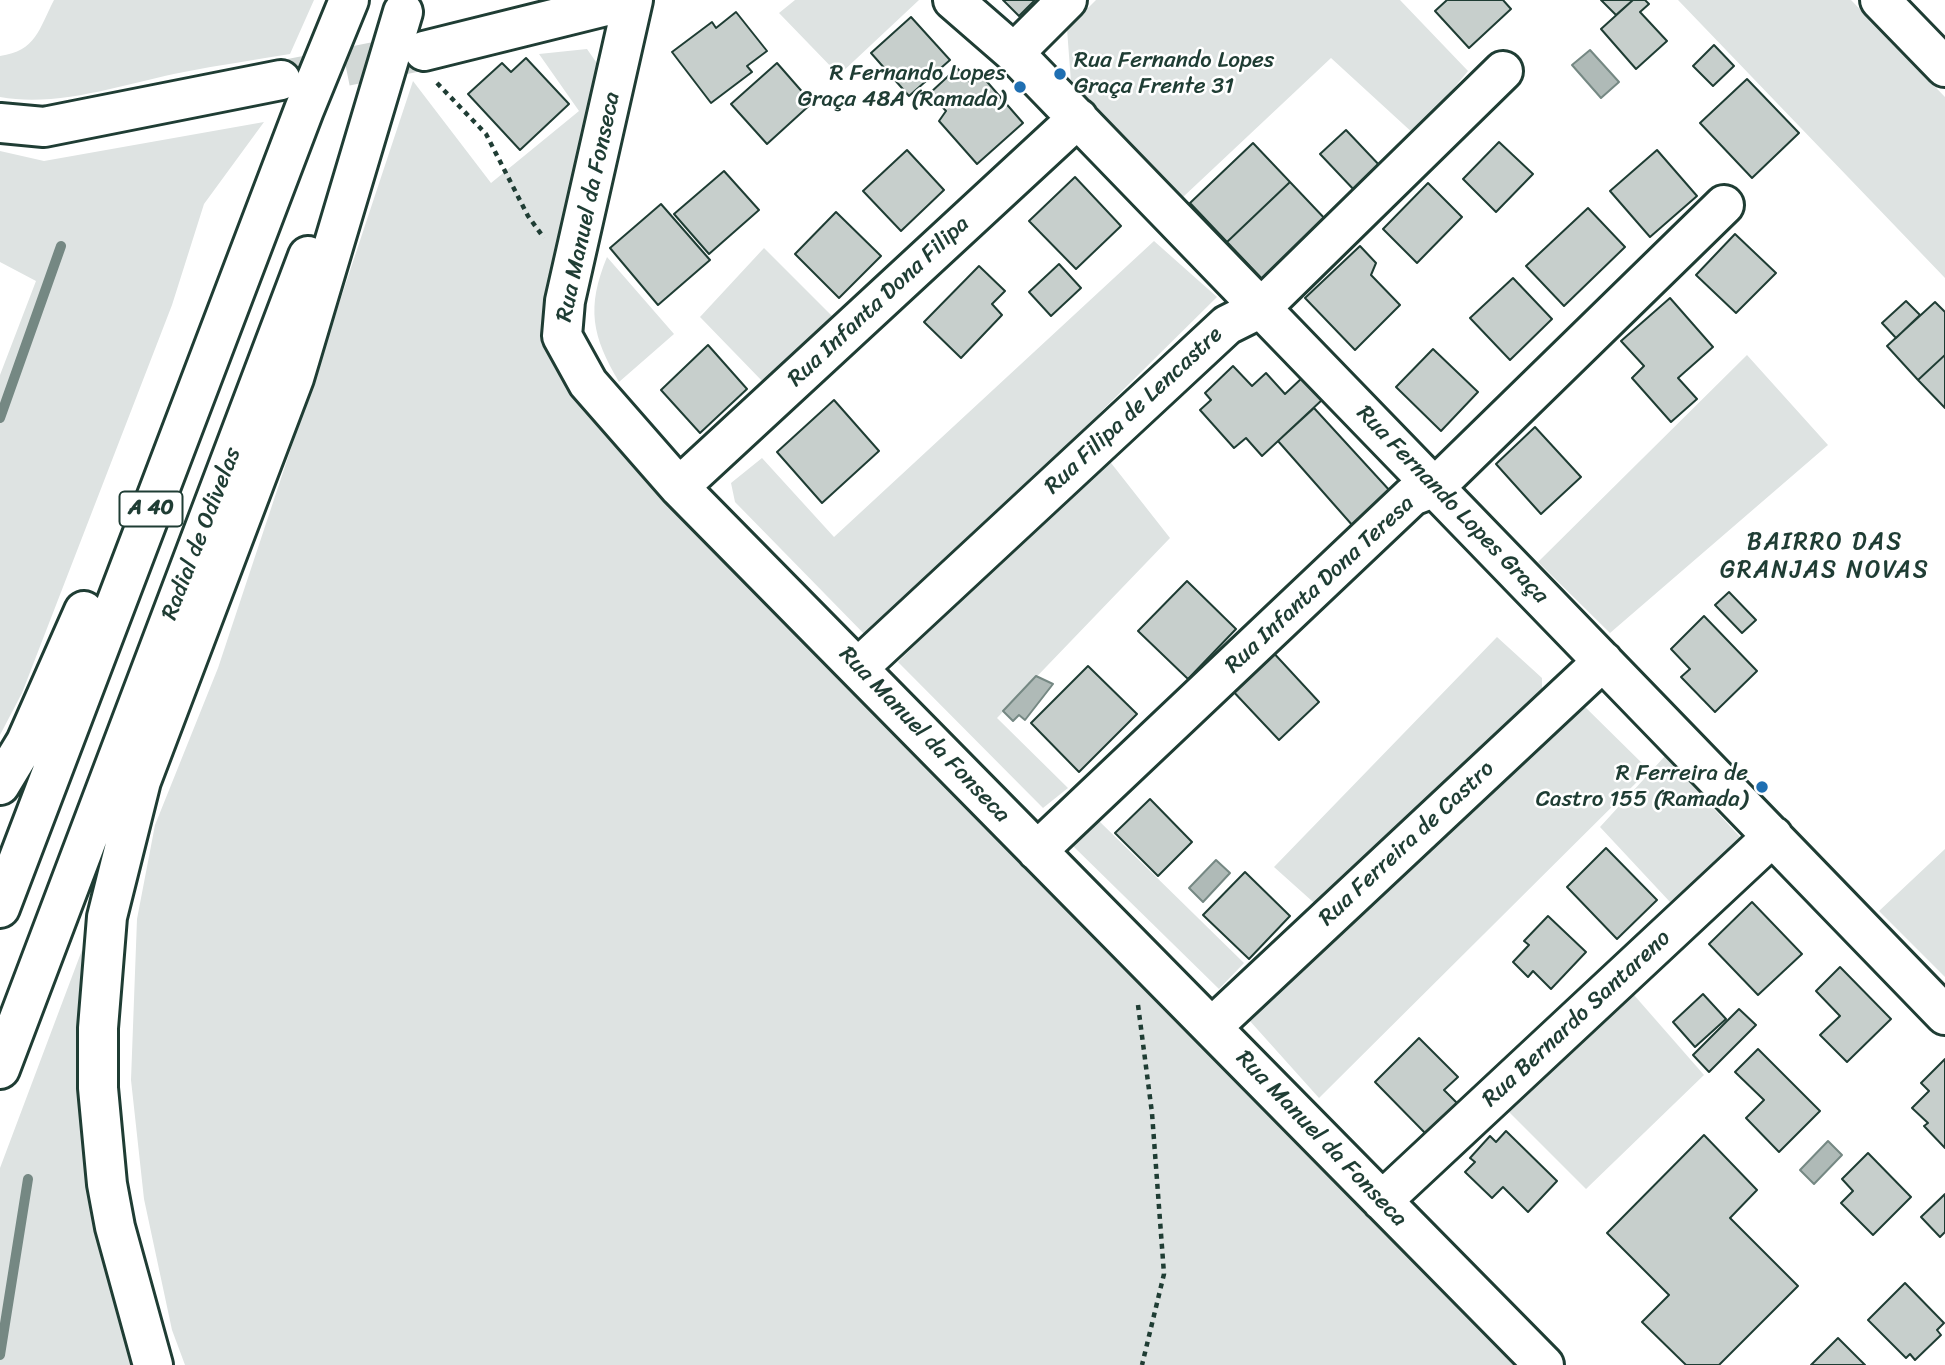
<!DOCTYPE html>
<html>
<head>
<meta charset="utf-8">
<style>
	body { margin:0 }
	canvas { display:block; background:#fff }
</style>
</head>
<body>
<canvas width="1945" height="1365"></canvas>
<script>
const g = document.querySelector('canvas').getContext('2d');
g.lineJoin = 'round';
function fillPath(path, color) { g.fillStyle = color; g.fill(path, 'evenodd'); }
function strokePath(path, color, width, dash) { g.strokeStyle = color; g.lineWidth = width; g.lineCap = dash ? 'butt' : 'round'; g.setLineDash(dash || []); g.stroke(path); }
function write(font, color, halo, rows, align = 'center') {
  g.font = font + ' Sriracha,sans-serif'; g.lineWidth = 5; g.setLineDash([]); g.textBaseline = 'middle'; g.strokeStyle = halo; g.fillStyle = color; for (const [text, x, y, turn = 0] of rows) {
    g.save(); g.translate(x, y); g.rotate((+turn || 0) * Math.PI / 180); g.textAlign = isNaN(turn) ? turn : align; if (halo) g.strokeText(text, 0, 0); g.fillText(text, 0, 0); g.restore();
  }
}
const green = new Path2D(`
	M54 0H314L290 54C255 60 219 65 184 72 126 83 60 108 0 97V56C36 51 39 29 54 0Z
	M795 0H919L839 75 779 13Z
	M1096 0H1400L1468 71 1415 135 1331 58 1182 198 1071 82 1067 29Z
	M1678 0H1851L1945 97V278Z
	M587 49 603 72 557 356 567 386 584 407 1517 1365H185L172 1330 144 1199 131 1080 137 919 155 825 218 668 413 81 491 183 579 111 539 54Z
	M264 122 204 204 172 305 22 693 0 735V375L36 281 0 262V151L44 161Z
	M1154 241 1217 297 870 640 735 502 731 483 762 458 834 537Z
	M764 248 832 316 764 383 700 317Z
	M607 257 674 334 619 382C592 336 586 308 607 257Z
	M1747 355 1828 445 1610 633 1538 562Z
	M1104 454 1170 538 997 718 1068 788 1043 808 898 662Z
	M1497 637 1542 678V693L1322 910 1274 867Z
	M1578 700 1649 770 1319 1098 1249 1020Z
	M1665 756 1741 838 1670 902 1600 827Z
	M1098 820 1244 963 1219 989 1073 846Z
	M1945 849V977L1879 911Z
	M82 950 90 956 139 1365H0V1168Z
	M1634 995 1704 1075 1586 1189 1507 1110Z`);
const water = new Path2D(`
	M1590 50 1619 82 1601 98 1572 65Z
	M1036 676 1053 684 1025 720 1019 715 1013 721 1003 711Z
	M1216 860 1230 873 1203 902 1189 888Z
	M1828 1141 1842 1155 1814 1184 1800 1170Z`);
const stream = new Path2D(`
	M0 418 61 246
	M0 1355 28 1179`);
const building = new Path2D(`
	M1003 0H1035L1019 16Z
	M1447 0H1503L1511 9 1469 48 1435 11Z
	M1601 0H1633L1616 15Z
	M1633 0H1645L1649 4 1640 12 1667 41 1636 69 1601 29Z
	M736 12 767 51 747 66 752 72 711 103 672 52 712 22 716 28Z
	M911 17 950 60 909 96 871 53Z
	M1714 45 1734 66 1713 86 1693 66Z
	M526 58 569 104 520 150 468 94 502 63 511 72Z
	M777 63 812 103 767 144 731 104Z
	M957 68 972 85 982 76 1023 123 977 164 939 121 946 111 930 93Z
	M1747 79 1799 133 1752 178 1700 123Z
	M1346 130 1382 168 1356 192 1320 154Z
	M1499 142 1533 174 1496 212 1463 179Z
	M1253 143 1290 182 1227 242 1190 203Z
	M907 150 944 190 901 231 863 191Z
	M1657 150 1697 196 1650 237 1610 191Z
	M724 171 759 210 709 254 674 214Z
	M1075 177 1121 226 1076 269 1029 221Z
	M1290 182 1328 222 1265 282 1227 242Z
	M1428 183 1462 217 1417 263 1383 229Z
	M661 204 710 260 658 305 610 248Z
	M1588 208 1625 247 1564 306 1526 266Z
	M836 212 881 256 839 298 795 254Z
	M1735 234 1776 273 1736 313 1696 275Z
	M1360 246 1376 263 1371 275 1400 305 1355 350 1305 298Z
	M1059 264 1081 288 1051 316 1029 292Z
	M979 266 1005 291 992 304 1002 315 961 358 924 322Z
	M1513 278 1552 319 1510 360 1470 318Z
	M1670 298 1713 347 1678 378 1697 399 1671 422 1632 378 1644 366 1621 341Z
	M1906 301 1920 315 1896 338 1882 323Z
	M1935 302 1945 312V355L1918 380 1887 346Z
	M708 345 747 389 700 433 661 390Z
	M1433 349 1478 392 1441 431 1396 387Z
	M1945 355V408L1918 380Z
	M1233 366 1252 386 1266 373 1285 394 1303 377 1323 399 1262 456 1246 438 1234 448 1200 410 1211 400 1205 393Z
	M834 400 879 451 822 503 777 452Z
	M1314 408 1391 492 1353 526 1278 441Z
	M1535 427 1581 477 1541 514 1496 464Z
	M1187 581 1236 629 1188 679 1138 631Z
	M1729 592 1756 620 1742 633 1715 605Z
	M1704 616 1757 671 1715 712 1681 677 1690 669 1671 649Z
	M1270 649 1319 702 1279 740 1230 688Z
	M1088 666 1137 714 1079 772 1031 723Z
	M1150 799 1192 842 1158 876 1115 833Z
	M1606 848 1657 900 1617 939 1567 887Z
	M1245 872 1290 916 1249 959 1203 915Z
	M1752 902 1802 954 1758 995 1709 944Z
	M1548 916 1586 952 1551 989 1533 971 1528 977 1513 962 1529 945 1524 941Z
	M1840 967 1891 1019 1847 1062 1820 1035 1840 1016 1816 991Z
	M1703 994 1726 1019 1695 1047 1673 1022Z
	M1739 1009 1756 1025 1709 1072 1693 1055Z
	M1419 1038 1458 1077 1444 1090 1458 1104 1427 1135 1375 1082Z
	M1758 1049 1820 1111 1779 1152 1746 1118 1764 1100 1735 1072Z
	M1945 1059V1148L1924 1126 1928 1123 1912 1108 1929 1091 1921 1083Z
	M1506 1131 1557 1181 1528 1212 1503 1187 1492 1198 1465 1172 1475 1162 1470 1158 1490 1136 1496 1142Z
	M1704 1135 1757 1190 1730 1218 1798 1286 1719 1365H1686L1642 1322 1669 1295 1607 1233Z
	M1868 1153 1911 1197 1873 1235 1841 1203 1853 1191 1842 1179Z
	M1945 1194V1232L1940 1237 1921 1217Z
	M1905 1283 1944 1323 1937 1330 1941 1335 1915 1360 1910 1354 1906 1358 1868 1320Z
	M1838 1338 1865 1365H1811Z`);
const streetTunnel = new Path2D(`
	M290 78 420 52`);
const path = new Path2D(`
	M437 83 486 134 528 216 544 238
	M1138 1005 1152 1113 1164 1274 1142 1365`);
const street = new Path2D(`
	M633 0 565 301 562 336 588 383 679 487 1544 1365
	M953 0 1014 53 1945 1015
	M1880 0 1945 67
	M424 51 630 0
	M1014 53 1067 0
	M0 123 44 127 281 80
	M679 487 1078 118
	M858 668 1227 325 1261 308 1503 71
	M1037 851 1412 496 1435 487 1724 205
	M1212 1027 1603 661
	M1382 1201 1773 836`);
const highway = new Path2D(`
	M0 785 26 742 84 611
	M0 908 304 110 349 0
	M0 1069 308 256
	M153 1365 115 1227 107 1184 98 1088V1028L107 917 141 781 294 378 403 12`);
const markers = [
	[1060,74,7,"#1f6fb2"],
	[1020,87,7,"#1f6fb2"],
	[1762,787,7,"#1f6fb2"]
];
const shields = [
	[151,509,63]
];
const shieldNames = [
	["A 40",151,509]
];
const poiNames = [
	["Rua Fernando Lopes",1074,61,"left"],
	["Graça Frente 31",1074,87,"left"],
	["R Fernando Lopes",1006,74],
	["Graça 48A (Ramada)",1006,100],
	["R Ferreira de",1748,774],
	["Castro 155 (Ramada)",1748,800]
];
const streetNames = [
	["Rua Manuel da Fonseca",589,207,-78],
	["Rua Infanta Dona Filipa",879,302,-43],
	["Rua Filipa de Lencastre",1134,411,-43],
	["Rua Fernando Lopes Graça",1452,505,46],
	["Radial de Odivelas",202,534,-69],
	["Rua Infanta Dona Teresa",1320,585,-43],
	["Rua Manuel da Fonseca",924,735,46],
	["Rua Ferreira de Castro",1407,844,-43],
	["Rua Bernardo Santareno",1577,1019,-43],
	["Rua Manuel da Fonseca",1321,1139,46]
];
const neighbourhoodNames = [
	["BAIRRO DAS",1825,543],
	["GRANJAS NOVAS",1825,571]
];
fillPath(green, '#dee3e2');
fillPath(water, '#afbab7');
strokePath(water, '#758883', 2);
strokePath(stream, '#758883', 10);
fillPath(building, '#c7cfcc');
strokePath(building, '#1f3d34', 2);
strokePath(streetTunnel, '#d2d8d6', 38, [38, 19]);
strokePath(street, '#1f3d34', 44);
strokePath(highway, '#1f3d34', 44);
strokePath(path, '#1f3d34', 4.5, [5, 5]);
strokePath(street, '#fff', 38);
strokePath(highway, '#fff', 38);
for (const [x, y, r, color] of markers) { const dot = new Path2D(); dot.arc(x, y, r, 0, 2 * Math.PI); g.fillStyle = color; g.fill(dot); strokePath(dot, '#fff', 2.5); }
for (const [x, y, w] of shields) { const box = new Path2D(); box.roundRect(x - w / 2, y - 17.5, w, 35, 5); g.fillStyle = '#fff'; g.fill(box); strokePath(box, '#1f3d34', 2); }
write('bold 21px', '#1f3d34', null, shieldNames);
write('23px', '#1f3d34', '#fff', poiNames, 'right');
write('23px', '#1f3d34', '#fff', streetNames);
g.letterSpacing = '2px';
write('24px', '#1f3d34', '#fff', neighbourhoodNames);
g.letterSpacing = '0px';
</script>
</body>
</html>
